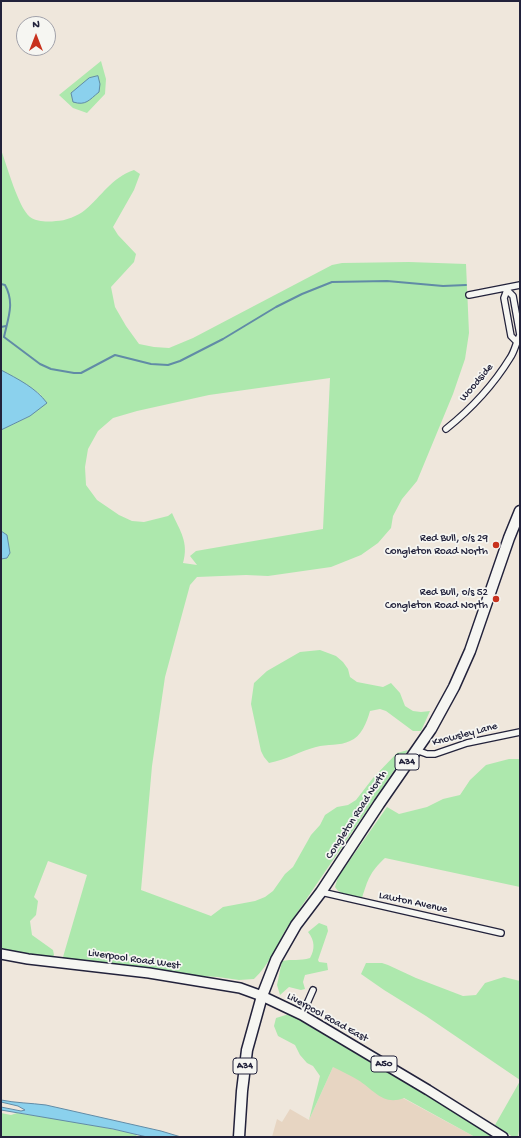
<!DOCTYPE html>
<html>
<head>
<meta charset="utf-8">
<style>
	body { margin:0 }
	#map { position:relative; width:521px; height:1138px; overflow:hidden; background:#efe7dc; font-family:"Gochi Hand",sans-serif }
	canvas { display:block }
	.frame { position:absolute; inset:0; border:2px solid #22223b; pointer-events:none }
	.north { position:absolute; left:16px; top:16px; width:40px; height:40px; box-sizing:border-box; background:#f6f6f2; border:1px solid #a1a1a9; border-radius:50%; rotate:0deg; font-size:11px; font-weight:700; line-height:16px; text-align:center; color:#22223b }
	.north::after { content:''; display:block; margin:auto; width:14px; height:18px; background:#c8321e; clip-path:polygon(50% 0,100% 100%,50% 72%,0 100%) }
</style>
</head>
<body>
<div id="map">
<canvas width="521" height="1138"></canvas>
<div class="frame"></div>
<div class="north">N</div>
</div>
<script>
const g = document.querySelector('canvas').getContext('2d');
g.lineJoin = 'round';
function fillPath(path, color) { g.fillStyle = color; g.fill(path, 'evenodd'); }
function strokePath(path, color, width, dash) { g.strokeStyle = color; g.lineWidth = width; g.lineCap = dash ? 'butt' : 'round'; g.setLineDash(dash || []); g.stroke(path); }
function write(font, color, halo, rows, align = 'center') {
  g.font = font + ' "Gochi Hand",sans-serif'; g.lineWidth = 3.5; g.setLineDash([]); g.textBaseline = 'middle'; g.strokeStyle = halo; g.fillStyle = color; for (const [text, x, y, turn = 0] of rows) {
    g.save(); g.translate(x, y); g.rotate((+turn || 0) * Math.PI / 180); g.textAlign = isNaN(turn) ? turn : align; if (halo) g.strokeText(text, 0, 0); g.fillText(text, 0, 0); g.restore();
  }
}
const built = new Path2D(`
	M340 1064 475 1137H272L277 1119 282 1122 290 1109 309 1120 333 1067Z`);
const green = new Path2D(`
	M101 61 106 79 105 94 87 113 73 108 59 95Z
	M1 150C7 165 18 207 30 217 37 222 48 222 56 221 65 221 78 216 85 210 101 197 112 177 134 170L140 174 134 190 113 227 118 235 136 254 134 262 111 287 115 307 126 326 139 344 154 347 169 348 193 338 332 265 342 263 409 262 466 264 469 333 465 359 453 394 417 481 402 499 393 516 391 528 378 543 361 555 331 567 268 576 246 575 197 577 190 585 165 677 152 766 141 890 211 916 223 907 255 901 265 897 273 891 285 874 293 867 311 835 320 825 325 815 337 807 348 805 356 800 373 778 397 753 408 750 286 929C276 947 269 965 254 979L239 980 218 977 183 975 158 969 134 968 67 961 63 957 87 875 48 861 34 897 38 901 36 915 30 921 32 935 53 950 54 955 51 959 1 951V559L7 558 10 553 7 535 1 531V430L30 416 41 395 30 387 1 370ZM330 378 323 529 196 551 190 556 197 565 183 563C189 542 180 531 172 513L168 516 144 522 132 521 119 515 97 500 86 485 85 467 88 449 98 431 113 418 137 411 209 395Z
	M320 650 336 656 343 662 348 669 350 677 357 682 383 687 391 683 400 693 405 706 413 711 421 712 430 711 421 731H413L386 711 380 709 370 711C367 722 361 737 350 741 340 746 327 744 316 747 300 751 286 760 269 763L264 757 261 751 251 704 254 683 267 671 300 652Z
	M509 759H520V887L385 858C370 872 368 879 362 898 353 896 340 896 335 887L338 877 387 807 399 814 427 807 443 799 460 795 470 780 486 765Z
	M319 923 327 926 328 931 318 960 319 962 327 963 328 970 305 975 303 982 305 989 301 990 289 987 280 995 277 985 282 961C292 959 300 961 310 958 315 949 315 941 308 932Z
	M366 963H382L388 965 416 978 463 996 476 995 485 983 504 977 520 981V1080L426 1016 384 990 361 974Z
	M289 1014 491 1134 494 1137H475L404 1098C383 1106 374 1090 358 1080 350 1075 341 1071 333 1067L309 1120 320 1076 313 1066 307 1063 300 1055 295 1045 278 1036 274 1026 276 1018Z
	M520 1081 519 1130 518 1137H513L495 1125Z
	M1 1113 11 1115 17 1113 65 1120 137 1134 136 1137H1Z`);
const water = new Path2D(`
	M98 76 100 84 99 92C89 100 86 106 73 102L71 93 89 78Z
	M1 370C18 379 36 388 47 403L30 416 1 430Z
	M1 531 7 535 10 553 7 558 1 559Z
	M1 1100C16 1103 30 1103 46 1105L161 1131 181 1137H147L113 1129 1 1110V1107L21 1111 25 1110 18 1106 1 1102Z`);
const stream = new Path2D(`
	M1 284 5 285C15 303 8 318 4 337L40 364 51 369 74 373H81L115 355 151 364 168 365 180 361 223 339 276 307 302 294 332 282 387 281 443 286 466 285
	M1 327 6 326`);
const minor = new Path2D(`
	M506 289 513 296 520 335
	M507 290 504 298 511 336 517 342
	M469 295 520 285
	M446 429C471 409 494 384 510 358 515 351 516 342 520 335
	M416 750 427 754H435L467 743 520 732
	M321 892 501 933
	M302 1015 313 990`);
const primary = new Path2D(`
	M1 954 28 959 149 973 240 988 262 996 302 1015 428 1090 503 1137`);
const trunk = new Path2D(`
	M239 1137 242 1091 247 1050 262 996 276 960 296 925 321 892 379 804 431 729 454 687 470 651 509 538 520 511`);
const markers = [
	[496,545,4,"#c8321e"],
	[496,599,4,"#c8321e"]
];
const shields = [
	[407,762,24],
	[384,1064,26],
	[245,1066,24]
];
const shieldNames = [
	["A34",407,762],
	["A50",384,1064],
	["A34",245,1066]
];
const streetNames = [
	["Woodside",477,383,-50],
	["Knowsley Lane",465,735,-15],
	["Congleton Road North",357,815,-57],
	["Lawton Avenue",413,903,12],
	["Liverpool Road West",134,960,8],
	["Liverpool Road East",327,1018,29]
];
const poiNames = [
	["Red Bull, o/s 29",488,539],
	["Congleton Road North",488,552],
	["Red Bull, o/s 52",488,593],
	["Congleton Road North",488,606]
];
fillPath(built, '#e7d5c2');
fillPath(green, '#ade8ad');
fillPath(water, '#8bd1ed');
strokePath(water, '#618ba6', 1);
strokePath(stream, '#618ba6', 2);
strokePath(minor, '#22223b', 8);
strokePath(primary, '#22223b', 12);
strokePath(trunk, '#22223b', 13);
strokePath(minor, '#f6f6f2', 5.5);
strokePath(primary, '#f6f6f2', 9);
strokePath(trunk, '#f6f6f2', 10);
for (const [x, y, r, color] of markers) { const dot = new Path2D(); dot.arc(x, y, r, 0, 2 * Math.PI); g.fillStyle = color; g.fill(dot); strokePath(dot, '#f6f6f2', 1.5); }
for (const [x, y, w] of shields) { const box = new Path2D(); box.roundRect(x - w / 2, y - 8, w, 16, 3); g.fillStyle = '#f6f6f2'; g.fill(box); strokePath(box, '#22223b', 1); }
write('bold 10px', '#22223b', null, shieldNames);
write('11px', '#22223b', '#f6f6f2', streetNames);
write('11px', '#22223b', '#f6f6f2', poiNames, 'right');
</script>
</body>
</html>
